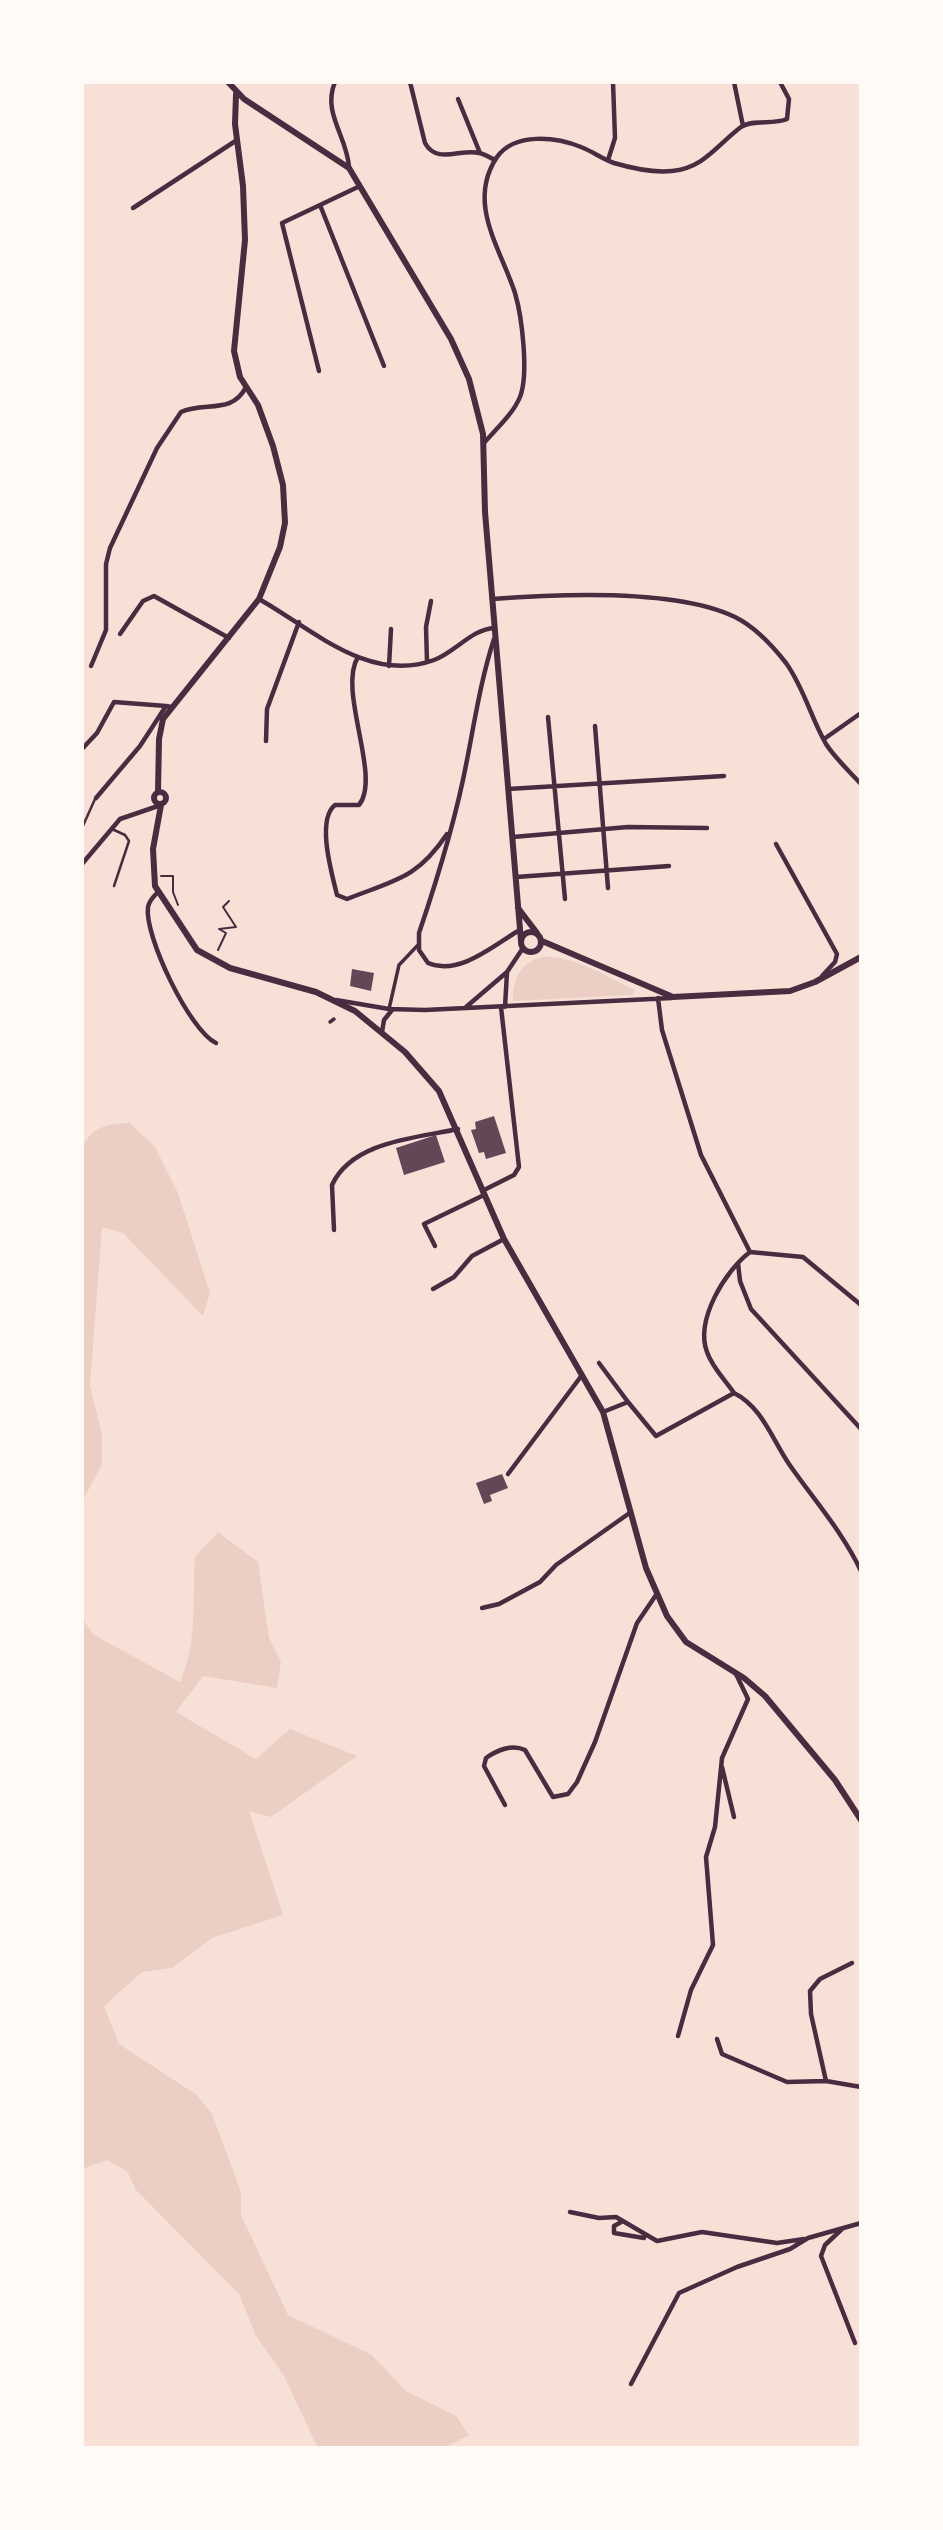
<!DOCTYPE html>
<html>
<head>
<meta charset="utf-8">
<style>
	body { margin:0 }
	#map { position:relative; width:943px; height:2530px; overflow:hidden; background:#f7e1d7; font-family:"Asap Condensed",sans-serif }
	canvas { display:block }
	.frame { position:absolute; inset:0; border:84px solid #fffaf5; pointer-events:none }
</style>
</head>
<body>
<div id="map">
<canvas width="943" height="2530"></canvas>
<div class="frame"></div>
</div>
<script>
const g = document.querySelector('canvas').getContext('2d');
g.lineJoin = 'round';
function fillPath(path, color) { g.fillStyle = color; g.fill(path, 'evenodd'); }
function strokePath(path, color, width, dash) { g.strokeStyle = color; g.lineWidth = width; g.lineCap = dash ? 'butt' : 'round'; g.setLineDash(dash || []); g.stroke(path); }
const green = new Path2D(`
	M542 957C573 955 607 977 635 990L633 995 513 1001C512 980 521 962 542 957Z
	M130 1123 155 1147 178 1193 210 1293 203 1316 123 1233 102 1227 90 1386 102 1434V1464L82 1502V1149C91 1126 108 1124 130 1123Z
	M218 1532 258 1562 269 1638 281 1661 277 1688 203 1676 176 1712 256 1759 290 1729 357 1756 271 1817 249 1811 283 1915 212 1938 172 1968 142 1972 104 2006 119 2044 197 2095 212 2114 241 2192V2215L288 2315 372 2355 406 2391 456 2416 469 2435 443 2448H318L284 2376 256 2336 239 2294 136 2190 127 2171 107 2160 82 2169V1618L94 1635 180 1682C198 1642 192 1599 195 1557Z`);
const building = new Path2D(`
	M352 969 374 973 371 991 350 986Z
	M494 1116 506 1153 486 1159 484 1152 479 1153 471 1130 476 1129 475 1122Z
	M436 1135 445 1162 404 1175 396 1148Z
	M502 1474 508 1488 490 1495 492 1501 484 1504 476 1483Z`);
const path = new Path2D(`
	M161 876H173V892L178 905
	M218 950 226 933 219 929 236 927 223 907 229 901`);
const service = new Path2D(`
	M82 828 95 799
	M112 829 125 835 129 841 114 886`);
const pedestrian = new Path2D(`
	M389 1009 399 965 418 945
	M330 1022 334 1019`);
const minor = new Path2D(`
	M335 82C322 113 347 136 349 167
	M410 82 425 143C437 165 461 148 479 153 485 154 490 158 495 160
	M734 82 743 126
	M458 99 480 153
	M608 160 615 138 613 82
	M360 186 320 205 384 366
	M133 208 237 140
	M319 371 282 223 320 205
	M484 443C496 429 513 414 520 397 529 374 522 317 515 293 501 249 466 203 497 157 515 132 556 137 581 147 592 151 602 159 614 163 631 168 654 173 672 171 704 168 717 145 741 127 752 119 774 125 787 119L789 99 780 82
	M259 599C312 629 369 684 434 660 456 652 471 629 495 628
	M492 599C558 594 675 588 735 617 755 627 772 645 786 663 804 688 811 718 826 744 835 758 849 771 861 784
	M120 634 143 601 154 596 229 638
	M494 639C481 679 475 719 467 760 456 819 438 877 419 933V950L428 963C459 976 493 946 518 931
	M358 657C337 690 382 777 359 805H335C316 820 332 874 337 895L347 899C395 880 417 879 447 834
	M427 662 426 627 431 601
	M91 666 106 630V564L110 548 157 448 181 412C204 401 232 415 246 387
	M389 666 391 629
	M548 717 565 899
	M595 726 608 888
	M824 739 861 713
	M266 741 267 709 299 622
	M82 749 97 733 114 702 166 706
	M508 789 724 776
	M96 798 140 746 166 706 171 707
	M513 837 628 827 707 828
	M776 844 837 954 835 962 822 976
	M82 864 120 819 161 805
	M516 877 669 866
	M157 893C153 897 149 901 148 907 144 936 190 1031 216 1043
	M658 998 662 1030 701 1155 750 1252C725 1271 695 1320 707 1352 712 1367 725 1380 734 1393
	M336 1000 389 1009 425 1010 672 998
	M466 1007 507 972 523 948
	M505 1007 507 972
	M382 1032 384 1020 392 1010
	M482 1191 514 1175 519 1167 501 1007
	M334 1230 332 1185C352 1141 417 1138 458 1129
	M435 1246 424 1224 484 1195
	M750 1252 803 1257 861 1305
	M738 1263 740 1281 751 1309 861 1429
	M433 1289 454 1277 472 1256 504 1239
	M599 1363 628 1402
	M603 1412 628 1402 656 1436 734 1393C762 1407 772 1439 789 1464 814 1500 842 1531 861 1571
	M508 1474 582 1375
	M482 1608 499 1604 540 1582 556 1565 631 1512
	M722 1767 734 1817
	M505 1805 484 1766 486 1758C497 1750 512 1744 525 1750L553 1797 568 1794 577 1782 595 1742 637 1623 656 1595
	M678 2036 691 1990 713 1945 706 1857 715 1827 722 1758 748 1699 736 1674
	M717 2039 722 2054 787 2082 826 2081 861 2087
	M826 2081 811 2014 810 1991 820 1979 852 1963
	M570 2212 599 2218 616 2217 657 2241 702 2232 777 2243 804 2239
	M623 2221 614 2226V2233L644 2238
	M842 2229 825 2245 821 2256 855 2343
	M631 2384 679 2293 737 2267 790 2249 808 2238 861 2223`);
const secondary = new Path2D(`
	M228 82 244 99 349 168 451 339 469 379 483 434 485 512 521 941
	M154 798a6 6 0 1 1 12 0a6 6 0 1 1-12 0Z
	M158 792 159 739 163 719 259 599 280 547 285 523 283 485 273 446 258 405 240 377 234 351 245 240 243 186 235 124 236 94
	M161 805 153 849 155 886 197 950 230 968 316 992 355 1011 405 1052 439 1091 504 1239 603 1412 646 1568 667 1616 686 1642 744 1678 765 1696 835 1780 861 1820
	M518 908 537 933
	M521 942a10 10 0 1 1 20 0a10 10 0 1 1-20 0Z
	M542 941 673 997 790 991 815 982 861 957`);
fillPath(green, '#ebcfc5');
fillPath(building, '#644757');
strokePath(path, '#4a2c40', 2);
strokePath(service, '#4a2c40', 2.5);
strokePath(pedestrian, '#4a2c40', 3.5);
strokePath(minor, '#4a2c40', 4.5);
strokePath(secondary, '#4a2c40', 6);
</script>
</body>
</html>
